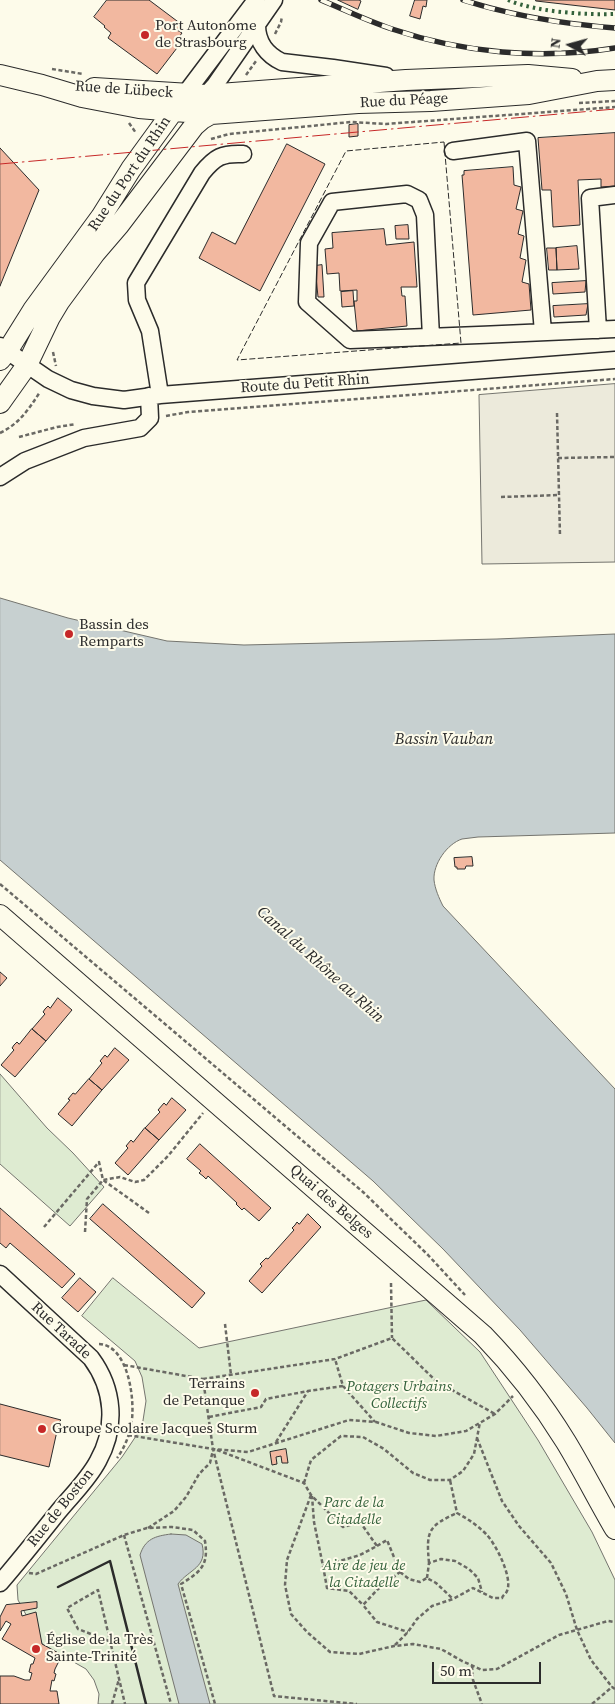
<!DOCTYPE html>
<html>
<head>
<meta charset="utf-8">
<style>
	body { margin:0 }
	#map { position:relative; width:615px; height:1704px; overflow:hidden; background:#fdfbea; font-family:"Source Serif 4",serif }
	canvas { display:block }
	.north { position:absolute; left:545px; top:20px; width:50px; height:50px; -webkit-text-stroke:4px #fdfbea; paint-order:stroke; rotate:277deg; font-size:14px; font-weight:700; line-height:20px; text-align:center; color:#2b2b2b }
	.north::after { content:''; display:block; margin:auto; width:18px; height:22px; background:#2b2b2b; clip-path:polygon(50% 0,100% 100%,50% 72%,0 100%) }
	.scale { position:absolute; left:432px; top:1662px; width:109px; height:22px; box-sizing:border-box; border:2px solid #2b2b2b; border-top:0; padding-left:6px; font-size:15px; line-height:18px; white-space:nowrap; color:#2b2b2b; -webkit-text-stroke:4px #fdfbea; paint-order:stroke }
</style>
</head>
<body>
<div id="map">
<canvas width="615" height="1704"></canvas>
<div class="north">N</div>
<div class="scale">50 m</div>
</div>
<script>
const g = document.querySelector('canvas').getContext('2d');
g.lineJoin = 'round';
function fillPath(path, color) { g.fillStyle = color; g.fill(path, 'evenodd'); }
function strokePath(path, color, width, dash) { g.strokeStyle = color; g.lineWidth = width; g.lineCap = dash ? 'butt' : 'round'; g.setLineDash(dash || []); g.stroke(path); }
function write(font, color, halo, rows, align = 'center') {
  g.font = font + ' "Source Serif 4",serif'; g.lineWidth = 4; g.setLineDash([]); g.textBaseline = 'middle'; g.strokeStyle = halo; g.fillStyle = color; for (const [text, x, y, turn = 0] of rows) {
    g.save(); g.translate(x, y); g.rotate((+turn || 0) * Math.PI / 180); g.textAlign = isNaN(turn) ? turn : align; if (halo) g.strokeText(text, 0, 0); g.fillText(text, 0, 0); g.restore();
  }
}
const green = new Path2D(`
	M0 1074 47 1128 73 1153 104 1187 70 1226 0 1164Z
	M113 1278 199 1348 426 1300 480 1352 538 1440 592 1532 615 1580V1704H98L99 1694 94 1680 86 1669 42 1644 18 1600 17 1585 122 1457 142 1427 146 1401 142 1377 135 1361 82 1316Z`);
const parking = new Path2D(`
	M615 384V562L482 564 479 395Z`);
const water = new Path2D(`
	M0 598 68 618 167 641 244 645 497 639 615 634V833L478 837C473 838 467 838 462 839 447 844 433 864 434 880 435 889 439 898 443 906L615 1089V1443L587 1408 520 1330 443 1249 373 1181 0 860Z
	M171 1534 186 1535 202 1544C208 1568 189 1569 178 1584L210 1704H179L140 1555C145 1539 155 1536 171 1534Z`);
const building = new Path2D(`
	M107 0H149L181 24 177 30 182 33 176 41 180 44 157 74 108 38 111 33 104 27 105 26 94 17Z
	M338 0H359L361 1 358 9Z
	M415 0H427L426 7 423 6 420 19 410 16Z
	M536 0H615V10L536 1Z
	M358 124V136L349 137V125Z
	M615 133V186L601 187V179L578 180 580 225 553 227 551 190H542L538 138Z
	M287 144 325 164 260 291 199 258 212 232 235 244Z
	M0 148 39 190 0 286Z
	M513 167 514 185 521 187 516 209 523 211 518 234 524 236 520 258 526 260 522 282 529 284 531 310 473 315 462 175H464V171Z
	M408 225 409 239H396L395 226Z
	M384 229 386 245 414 242 417 287H401L402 296H405L407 326 357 331 354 301H357V290L340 291 339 273 327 274 325 249 333 248 332 233Z
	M577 246 579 269 557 270 556 248Z
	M547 248H556L557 270H549Z
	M322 265 324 297H318L315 266Z
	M586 281 585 292 553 294 552 283Z
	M353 291 354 306 342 307 341 292Z
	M588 304 586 315 554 317 553 306Z
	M472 857 473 866H466L465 869H457V867H455L454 858Z
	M0 972 7 978 0 986Z
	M58 998 72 1010 46 1041 32 1029 45 1014 43 1012 45 1009 48 1006 50 1008Z
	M32 1029 46 1041 15 1077 1 1065 14 1050 12 1048 14 1045 17 1042 19 1044Z
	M115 1048 129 1060 102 1090 89 1079 102 1063 100 1061 105 1055 107 1057Z
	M89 1079 102 1090 72 1126 58 1114 70 1100 68 1099 73 1093 75 1094Z
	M172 1098 186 1110 159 1140 145 1128 160 1112 158 1110 164 1103 166 1105Z
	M145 1128 159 1140 128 1175 115 1163 128 1148 126 1146 131 1140 133 1142Z
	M200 1144 271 1208 259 1221 244 1208 242 1210 236 1204 237 1203 208 1176 206 1179 203 1176 199 1173 201 1171 187 1159Z
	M103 1204 205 1293 192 1308 90 1219Z
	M0 1208 75 1274 62 1288 10 1243 6 1248 0 1243Z
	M308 1214 321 1227 262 1293 249 1281 262 1266 260 1264 266 1258 268 1259 294 1230 292 1228 295 1225 297 1222 299 1224Z
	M80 1278 96 1292 78 1312 62 1298Z
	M0 1404 61 1420 59 1422 49 1467 0 1455Z
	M286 1449 288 1463H282L281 1456 276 1457 277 1464 272 1465 270 1452Z
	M37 1602V1608L21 1611 22 1616 36 1612 42 1644 62 1655 55 1669 54 1673 56 1674 54 1681 52 1680 50 1691H57L59 1704H0V1676H14L25 1680H30L32 1673 29 1672 31 1664H33L35 1658 2 1639 11 1624 6 1621 0 1631V1617L6 1605Z`);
const path = new Path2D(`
	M275 34 281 22 282 16
	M52 69 83 74
	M246 75 256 61
	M579 103 615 101
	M129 123 136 133
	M211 139 229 134 351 122 386 124 615 107
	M53 352 56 366
	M557 413 560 536
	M166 416 188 412 615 379
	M0 433C19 424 29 409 40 392
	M19 437 57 427 76 424
	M558 458 615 457
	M501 497 559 495
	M0 884 363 1192 428 1255 465 1295
	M44 1227 99 1162 103 1180 120 1177 135 1182 144 1180 168 1156 203 1113
	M85 1232 87 1199 103 1180 149 1213
	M391 1283 392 1338
	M225 1324 231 1375
	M99 1344C129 1345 136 1403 131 1426 129 1436 124 1449 117 1458
	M124 1365 203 1379 213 1449 274 1696 357 1704
	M203 1379 335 1359 392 1338 436 1381 495 1414
	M343 1386 375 1422
	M209 1417 261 1407 266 1399 308 1391 343 1386 335 1359
	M128 1435 213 1449 248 1452 349 1420 376 1422 409 1433 436 1436 466 1431 495 1414 513 1396
	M477 1438 502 1501 519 1526 551 1563 566 1594 577 1630 591 1660 612 1687
	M276 1442 308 1391
	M217 1450 304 1483 311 1495 343 1527 360 1522 377 1546 360 1555 323 1566 314 1522 312 1496
	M304 1483 311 1460 341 1436 363 1437 384 1449 413 1473 430 1480H450L463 1471 474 1454 480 1422
	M311 1495 287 1560 285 1585 291 1614 307 1632 330 1652 359 1654 394 1646 413 1644 441 1649 462 1661 482 1670 497 1669 559 1635 608 1621 615 1622
	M148 1528 174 1511 186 1497 199 1474 210 1463 213 1450
	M124 1535 171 1704
	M377 1546 387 1540 400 1572 377 1590 363 1605 377 1622 408 1632
	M429 1563C426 1531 428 1526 457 1513
	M323 1566 327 1588 349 1591 363 1605
	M400 1572 409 1579 420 1582 427 1578 436 1583 452 1598
	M29 1573 36 1574 124 1535 147 1528 172 1527 193 1530 205 1541C209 1566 200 1572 181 1584L215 1704
	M427 1578 429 1563 441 1559 455 1561 469 1569 478 1578 482 1592
	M109 1641 78 1629 67 1608 98 1590 125 1704
	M395 1645 408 1632 417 1619 432 1606 453 1599 473 1588 493 1598H502C503 1595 506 1594 507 1591 513 1578 496 1544 486 1534 477 1525 468 1519 457 1513L450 1480
	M472 1666 473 1680 482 1704
	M112 1704 119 1679
	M592 1704 612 1687 615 1689`);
const minor = new Path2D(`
	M257 25C257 42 267 55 282 62L333 68 386 76
	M185 94 256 0
	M206 95 215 85 274 0
	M453 151 527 141 543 332
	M598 330 590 198 615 195
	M431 337 425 215 419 200 407 194 332 202 309 243 307 302 350 340C438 337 527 333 615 329
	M0 346 48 379 71 390 93 396 124 400 160 395 615 360
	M160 395 150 331 137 300 136 283 202 173C215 157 222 153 243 154
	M0 477 25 461 84 438 140 428 150 418 149 396
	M0 1274 91 1358C114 1389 117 1427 98 1461 88 1480 71 1496 58 1512 39 1536 20 1560 0 1583`);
const major = new Path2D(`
	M0 75 42 85 82 97 139 108 211 114 358 103 431 101 529 94 597 81 615 80
	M94 88 206 95 406 80 528 75 572 79
	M0 360 8 350 33 310 101 217 131 169 179 103
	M0 403 27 365 50 317 59 302 95 253 119 225 194 126 202 119 211 114
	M0 915 483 1335C514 1367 542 1403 566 1442 583 1470 598 1500 615 1529`);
const rail = new Path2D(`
	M321 0C345 10 368 21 392 29 463 53 541 60 615 48
	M463 0C513 16 563 24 615 28`);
const hedge = new Path2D(`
	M508 0C536 12 584 15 615 14`);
const fence = new Path2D(`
	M444 142 461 343 237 360 346 151Z`);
const wall = new Path2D(`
	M58 1587 110 1561 146 1704`);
const power = new Path2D(`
	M0 164 615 109`);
const markers = [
	[145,35,5,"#c62828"],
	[69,634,5,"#c62828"],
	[255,1393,5,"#c62828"],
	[42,1429,5,"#c62828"],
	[36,1649,5,"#c62828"]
];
const poiNames = [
	["Port Autonome",155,26],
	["de Strasbourg",155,43],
	["Bassin des",79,625],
	["Remparts",79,642],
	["Terrains",245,1384,"right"],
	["de Petanque",245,1401,"right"],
	["Groupe Scolaire Jacques Sturm",52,1429],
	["Église de la Très",46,1640],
	["Sainte-Trinité",46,1657]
];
const streetNames = [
	["Rue de Lübeck",124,90,4],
	["Rue du Péage",404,101,-3],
	["Rue du Port du Rhin",130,174,-56],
	["Route du Petit Rhin",305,384,-4],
	["Quai des Belges",331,1202,41],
	["Rue Tarade",61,1331,43],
	["Rue de Boston",61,1508,-51]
];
const parkNames = [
	["Potagers Urbains",399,1387],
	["Collectifs",399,1404],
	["Parc de la",354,1503],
	["Citadelle",354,1520],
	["Aire de jeu de",364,1566],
	["la Citadelle",364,1583]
];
const waterNames = [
	["Bassin Vauban",444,740],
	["Canal du Rhône au Rhin",320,965,42]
];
fillPath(green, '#deebd1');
strokePath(green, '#74746e', 1);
fillPath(parking, '#eceadb');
strokePath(parking, '#74746e', 1);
fillPath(water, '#c7d0d0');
strokePath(water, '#74746e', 1);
fillPath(building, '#f2b8a0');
strokePath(building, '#2b2b2b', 1);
strokePath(minor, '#2b2b2b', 19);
strokePath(major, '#2b2b2b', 22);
strokePath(path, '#6a6964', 2.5, [4, 2.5]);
strokePath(minor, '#fdfbea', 16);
strokePath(major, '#fdfbea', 20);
strokePath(rail, '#2b2b2b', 5.5);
strokePath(rail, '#fdfbea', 4, [11]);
strokePath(hedge, '#34623c', 4, [2.5, 4]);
strokePath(fence, '#2b2b2b', 1, [6, 2.5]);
strokePath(wall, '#2b2b2b', 2.5);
strokePath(power, '#c62828', 1, [18, 4, 2.5, 4]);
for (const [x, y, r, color] of markers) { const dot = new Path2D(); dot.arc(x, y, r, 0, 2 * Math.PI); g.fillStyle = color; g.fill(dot); strokePath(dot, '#fdfbea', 2); }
write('15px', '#2b2b2b', '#fdfbea', poiNames, 'left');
write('15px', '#2b2b2b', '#fdfbea', streetNames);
write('italic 15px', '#34623c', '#fdfbea', parkNames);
write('italic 16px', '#2b2b2b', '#fdfbea', waterNames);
</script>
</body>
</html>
